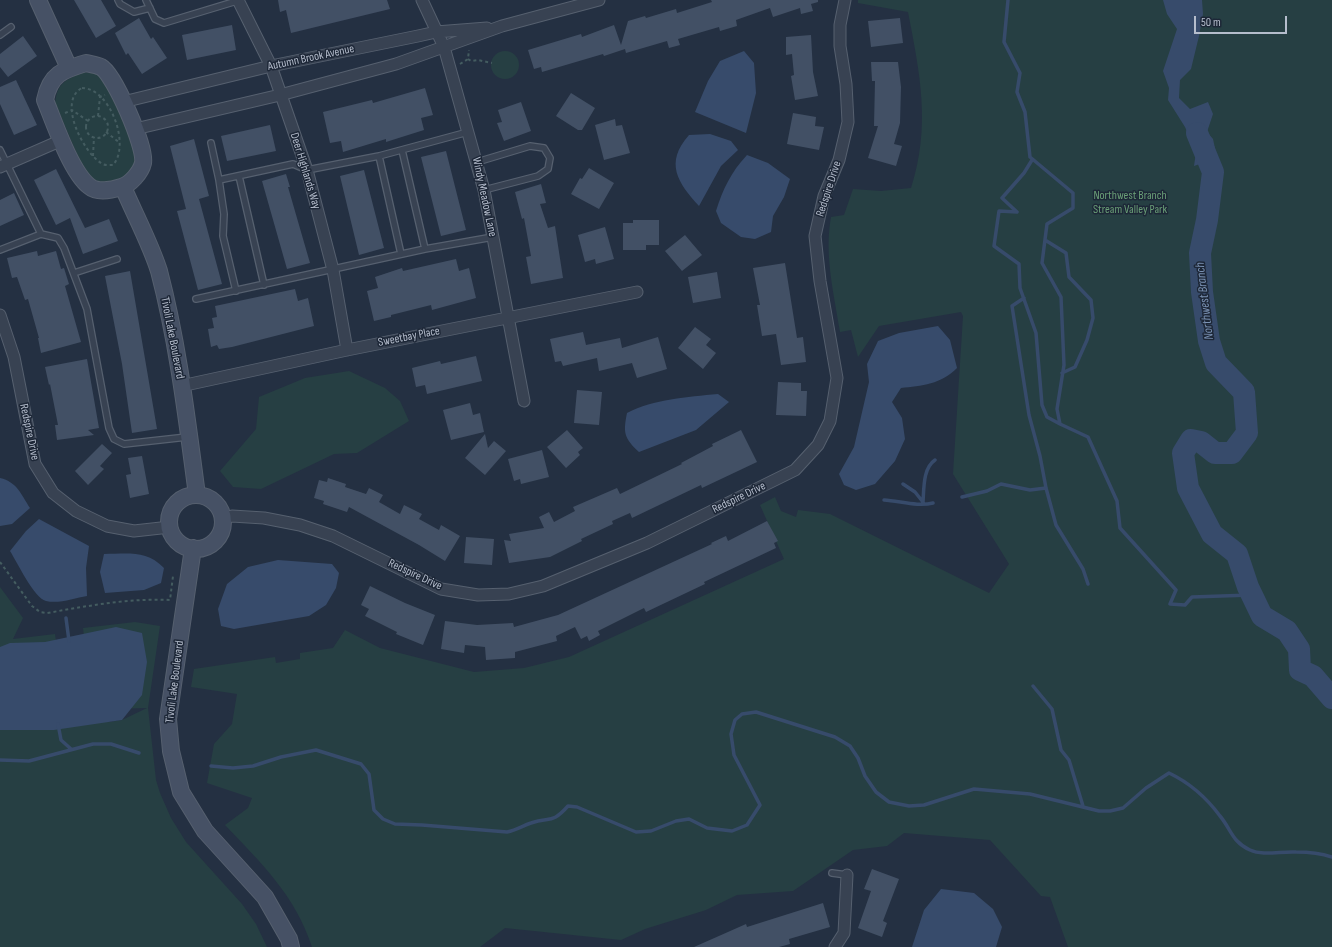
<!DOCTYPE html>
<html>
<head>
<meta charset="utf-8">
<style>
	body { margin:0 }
	#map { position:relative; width:1332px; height:947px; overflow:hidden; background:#243042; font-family:"Sofia Sans Condensed",sans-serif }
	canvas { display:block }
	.scale { position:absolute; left:1194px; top:16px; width:93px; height:18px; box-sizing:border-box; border:2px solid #b5bdcc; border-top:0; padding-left:5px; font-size:12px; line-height:14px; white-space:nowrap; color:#b5bdcc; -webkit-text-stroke:3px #1d2737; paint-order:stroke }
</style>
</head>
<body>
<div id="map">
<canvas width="1332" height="947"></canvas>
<div class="scale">50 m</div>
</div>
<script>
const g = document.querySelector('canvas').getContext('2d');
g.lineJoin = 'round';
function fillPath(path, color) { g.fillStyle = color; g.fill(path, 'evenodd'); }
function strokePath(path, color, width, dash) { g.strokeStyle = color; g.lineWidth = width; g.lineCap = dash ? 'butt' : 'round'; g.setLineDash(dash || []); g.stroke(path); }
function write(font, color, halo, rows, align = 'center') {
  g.font = font + ' "Sofia Sans Condensed",sans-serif'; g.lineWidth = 3; g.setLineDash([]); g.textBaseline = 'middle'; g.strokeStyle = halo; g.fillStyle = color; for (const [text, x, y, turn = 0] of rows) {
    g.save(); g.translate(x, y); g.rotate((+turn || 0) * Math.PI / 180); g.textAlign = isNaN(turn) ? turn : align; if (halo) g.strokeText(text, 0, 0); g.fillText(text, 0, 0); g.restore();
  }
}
const green = new Path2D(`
	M858 0H1332V947H1068L1050 897 1041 896 990 840 904 833 887 846 853 850 793 891 737 895 706 910 645 929 621 940 505 928 480 947H312C295 895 262 864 225 825L248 808 252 798 207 783 214 744 232 724 237 694 191 687 194 669 275 657 276 663 300 659V653L333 648 345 630 380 648 474 672 524 668 569 657 784 559 760 505 775 497 781 511 796 517 798 510 830 514 989 593 1009 564 953 474 963 316 961 312 879 326 858 357 851 330 840 332C834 294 824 255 831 217L844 215 853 189 881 191 911 188C931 126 920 74 908 12L858 3Z
	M491 65a14 14 0 1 1 28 0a14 14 0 1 1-28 0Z
	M82 72 98 74 105 79 135 145 138 158C136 163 133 171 129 175 115 186 97 185 85 173L55 103C58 82 65 81 82 72Z
	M349 371 385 388 400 401 409 421 357 453 334 454 261 489 233 487 220 471 256 429 259 397 305 378Z
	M0 587 23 618 13 639 55 634 58 657 86 653 83 628 135 622 160 626 148 708 156 780 160 793 171 818 186 842 242 904 256 924 267 947H0ZM147 708 122 720 109 722V709Z`);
const water = new Path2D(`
	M1163 0H1202L1203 14 1199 36 1191 69 1180 80 1179 98 1190 109 1208 102 1213 114 1207 132 1213 139 1217 158 1194 166 1196 152 1185 127 1168 100 1169 88 1163 71 1177 29 1167 14Z
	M744 51 754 63 756 93 746 133 695 112 708 81 720 61Z
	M710 134 731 141 738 150 721 166 699 206C678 183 664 163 689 135Z
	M747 155 768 163 790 179 784 197 773 216 771 232 755 239 741 237 721 223 716 211C723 189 731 172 747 155Z
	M938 326 950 340 957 368C942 384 921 386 901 388L892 402 902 418 905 439 895 461 875 484 856 490 844 485 839 474 854 447 869 382 867 364 878 341 899 333Z
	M718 394 729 402 696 430 639 452C624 438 623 433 627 413 654 399 687 397 718 394Z
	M0 478C17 482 21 494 30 508L12 524 0 526Z
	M39 519 89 546 86 568 87 596C75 598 59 604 46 601 34 598 17 562 10 551L26 531Z
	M104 554C129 554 146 550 164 568L161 583 144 590 105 593 100 572Z
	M278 560 332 564 339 573 336 588 326 605 309 616 234 629 221 626 218 609 227 584 248 567Z
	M116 627 142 633 147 662 142 695 122 720 54 730H0V647L10 643 45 642Z
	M941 889 974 893 993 909 1002 927 996 947H912L924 910Z`);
const stream = new Path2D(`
	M1008 0 1004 42 1020 73 1017 92 1025 112 1030 157 1073 193V208L1047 224 1042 263 1061 297 1064 365 1057 409 1060 424 1088 437 1117 501 1120 528 1176 590 1170 604 1185 605 1192 597 1251 595
	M1032 160 1024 173 1002 198 1017 212 999 211 994 246 1019 264 1020 288 1036 333 1042 405 1047 417 1060 424
	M1045 240 1066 253 1069 277 1091 300 1093 318 1087 340 1075 367 1062 373
	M1024 298 1012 306 1029 415 1040 456 1046 488 1056 525 1083 569 1088 584
	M903 484 915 492 923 502
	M962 497 987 491 1001 484 1030 490 1046 488
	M884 500C900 501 918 507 933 503
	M923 502C924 488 923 468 935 460
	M66 618 69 641
	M1033 686 1052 709 1061 750 1069 760 1083 806
	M58 724 61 740 71 749
	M0 760 29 761 93 744H111L139 753
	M211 766 233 768 253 766 281 757 316 750 361 764 369 774 374 810 383 819 395 824 422 825 507 832C517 830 522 826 531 823 550 816 551 825 568 806L577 807 636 832 651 831 676 821 689 819 707 828 732 831 747 825 760 805 734 755 731 734 735 720 742 714 756 712 835 737 850 746 858 758 865 776 876 792 889 802 909 806 924 805 974 789 1030 794 1099 811H1110L1123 808 1146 788 1169 773C1190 783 1206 797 1220 816 1231 829 1232 842 1250 850 1263 856 1281 851 1296 852 1308 852 1320 853 1332 857`);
const river = new Path2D(`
	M1197 133 1213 172 1207 220 1200 253 1202 292 1209 341 1216 363 1244 392 1247 433 1232 453H1215L1201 442 1191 440 1183 453 1188 488 1212 534 1237 554 1248 587 1262 616 1287 631 1299 649 1300 670 1313 676 1332 698`);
const building = new Path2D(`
	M74 0H101L116 26 96 38Z
	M278 0H387L390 9 291 33 286 10 280 12Z
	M711 0H818V2L811 4 813 11 801 14 800 8 773 17 770 8 736 20 737 26 720 31 719 27 678 39 680 45 669 48 667 41 626 53 625 49 604 56 603 54 542 72 541 67 534 69 528 50 581 34 582 37 614 25 621 45 628 21 645 16 646 18 676 9 677 13 712 2Z
	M139 18 151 39 153 37 167 58 142 74 128 53 126 55 115 33Z
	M900 18 903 43 871 47 868 21Z
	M232 25 236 50 187 60 182 35Z
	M811 35 813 72 818 96 795 100 791 76 794 75 792 54 786 55V37Z
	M23 36 37 56 8 77 0 67V54Z
	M871 62H898L901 87 900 123 894 144 902 146 896 166 868 158 878 126H874L875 81H872Z
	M16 80 37 125 14 135 0 104V87Z
	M425 88 433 115 421 118 424 130 386 142V139L343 152 341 141 330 143 323 112 372 100 373 103Z
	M571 93 595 108 582 130H578L556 116Z
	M521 102 531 131 504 141 497 123 502 122 498 110Z
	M793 113 816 117 815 126 824 127 819 150 787 144Z
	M615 119 616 126 622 125 630 153 604 160 595 125Z
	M270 125 276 151 227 161 221 136Z
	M194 139 209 196 199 199 222 284 198 290 177 211 186 209 170 146Z
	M446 151 466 230 441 236 421 157Z
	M589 168 614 183 599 209 571 194 580 178 582 179Z
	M56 169 85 228 109 219 118 241 83 254 70 218 56 225 34 180Z
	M364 170 384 248 359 255 340 176Z
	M286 174 290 187H288L310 263 287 269 262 181Z
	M541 184 546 203 540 204 548 228 555 226 563 278 531 284 526 257 531 256 524 218 522 219 515 192Z
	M14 193 24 215 0 226V200Z
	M633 220H659V245H646V250H623V223H633Z
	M605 227 614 259 596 264 595 259 585 262 578 235Z
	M685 235 702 255 682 271 665 251Z
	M37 251 38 256 56 251 61 269 64 268 69 284 65 286 81 342 41 353 38 338H39L28 299 25 300 17 277 12 278 7 258Z
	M456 259 459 271 469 268 476 298 432 310 431 305 391 315V317L374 321 367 291 378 288 375 277 402 268 403 271Z
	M785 263 797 338 803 337 806 362 781 365 776 334 762 336 757 305H760L753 268Z
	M130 271 157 429 132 433 122 364 105 276Z
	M717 272 721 298 693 303 688 277Z
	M295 289 298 301 308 298 314 326 232 347 219 349 217 345 211 347 208 329 214 328 212 318 217 317 215 306Z
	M695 327 711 339 706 345 716 353 703 369 678 348Z
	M583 332 586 345 620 338 622 348 658 337 667 369 637 378 632 363 599 371 597 358 563 366 561 361 555 362 550 339Z
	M476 356 482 381 427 394 425 385 416 387 412 368 440 361 441 364Z
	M87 359 99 428 88 430 94 435 57 440 55 425H58L50 384 49 385 45 367Z
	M778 382 801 383V391H807L806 416 776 415Z
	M577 390 602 392 599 425 574 423Z
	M470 403 473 415 480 413 484 432 451 440 443 410Z
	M567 430 583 448 578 452 580 455 566 468 547 447Z
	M741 430 757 462 702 488 701 485 632 518 630 513 612 521 613 524 581 539 582 541 550 557 509 563 504 540 511 541 509 534 544 528 539 517 549 512 554 522 575 511 573 507 617 488 620 494 682 464 681 463 713 446 712 444Z
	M485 434 488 448 494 441 506 451 485 475 465 458Z
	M102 444 112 453 100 466 104 469 88 485 75 471Z
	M542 450 549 477 521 484 520 479 514 481 508 459Z
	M142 456 149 494 130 498 126 475 131 474 128 458Z
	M328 478 346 484 345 487 366 494 369 488 383 495 379 502 400 514 404 505 422 514 419 519 439 530 441 525 460 536 445 561 419 545 349 507 347 512 323 504 324 501 314 498 319 480 327 482Z
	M767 521 778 541 774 543 776 548 704 582 705 584 686 593 646 612 644 608 598 631 600 635 589 641 587 636 581 639 575 627 556 636 557 641 515 652V658L486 660 485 647 465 645 464 653 441 649 445 621 477 625 513 623 514 627 558 615 712 544 711 543 726 536 728 541Z
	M466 537 494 539 492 565 464 563Z
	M370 586 405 603 435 615 423 645 396 634 397 632 365 616 369 609 361 605Z
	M872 869 899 879 883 921 887 923 882 937 858 928 871 891 864 889Z
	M823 903 830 927 789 939 790 944 779 947H694L746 924 747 927Z`);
const path = new Path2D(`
	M468 59 471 61 478 60 492 63
	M460 64 468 59 469 50
	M82 88C110 88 131 145 113 165 109 165 105 166 101 163 83 152 57 101 82 88Z
	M65 113 72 110 88 121
	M98 116 100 97 105 95
	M86 127a11 11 0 1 1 22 0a11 11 0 1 1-22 0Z
	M106 132 120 143
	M93 156 94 137
	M0 562 32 606 40 612 47 613C88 606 128 598 170 600L173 576`);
const lane = new Path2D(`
	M118 0 120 4 134 12 150 8
	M146 0 155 19 164 23 240 0
	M0 35 11 27
	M211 143 219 180
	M0 150 41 234 58 238 64 248 87 309 109 428 114 439 124 444 187 437
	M402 150 425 249
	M379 156 401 254
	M477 162 530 146 544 148 550 158 548 169 538 176 484 190
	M239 176 264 285
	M0 250 41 234
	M74 273 117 259
	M236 291 223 236 224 214 219 180 293 164 307 170 379 156 468 132
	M196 299 425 249 493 237
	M832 873 847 875`);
const street = new Path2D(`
	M238 0 271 66 307 170 333 270 347 350
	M422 0 444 47 484 190 524 401
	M123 102 271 66 418 36 436 32 487 28
	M135 129 280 95 396 64 502 26 599 0
	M0 167 62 140
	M0 315 14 357 35 464 53 493 76 511 107 526 134 531 170 527
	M181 386 347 350 637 292
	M223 518 232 516 264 518 300 525 333 536 441 589 478 595 509 594 543 586 647 543 795 470 818 445 830 421 837 378 820 281 815 236 824 196 839 160 848 122 846 84 840 46V25L845 0
	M835 947 844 933 847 875`);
const secondary = new Path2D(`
	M38 0 69 68
	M86 63C90 64 97 65 101 67 114 74 146 147 143 163 141 172 130 185 121 187 112 190 97 193 89 186 71 172 54 122 45 100 50 74 63 70 86 63Z
	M123 187C134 213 151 245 159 271 178 343 187 420 197 495
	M169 522a27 27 0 1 1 54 0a27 27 0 1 1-54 0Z
	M193 548 168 719 171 751 181 792 205 831 265 897 289 939 291 947`);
const streetNames = [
	["Autumn Brook Avenue",311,58,-12],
	["Deer Highlands Way",305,171,73],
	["Redspire Drive",829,189,-72],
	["Windy Meadow Lane",484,197,78],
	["Sweetbay Place",409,337,-11],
	["Tivoli Lake Boulevard",172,338,79],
	["Redspire Drive",29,432,78],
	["Redspire Drive",739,498,-26],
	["Redspire Drive",415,575,25],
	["Tivoli Lake Boulevard",175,682,-83]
];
const parkNames = [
	["Northwest Branch",1130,196],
	["Stream Valley Park",1130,210]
];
const waterNames = [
	["Northwest Branch",1205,301,-97]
];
fillPath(green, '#263f43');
fillPath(water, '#374b6b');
strokePath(stream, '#374b6b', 3.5);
strokePath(river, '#374b6b', 22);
fillPath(building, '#425065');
strokePath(lane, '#56606f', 8);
strokePath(street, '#56606f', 13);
strokePath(secondary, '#56606f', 18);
strokePath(path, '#445c60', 2, [3, 3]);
strokePath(lane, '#384252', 5.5);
strokePath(street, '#384252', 11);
strokePath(secondary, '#465165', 16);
write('12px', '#b5bdcc', '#1d2737', streetNames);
write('12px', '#6a9f77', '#1d2737', parkNames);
write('italic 13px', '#7b93b5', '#1d2737', waterNames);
</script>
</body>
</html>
